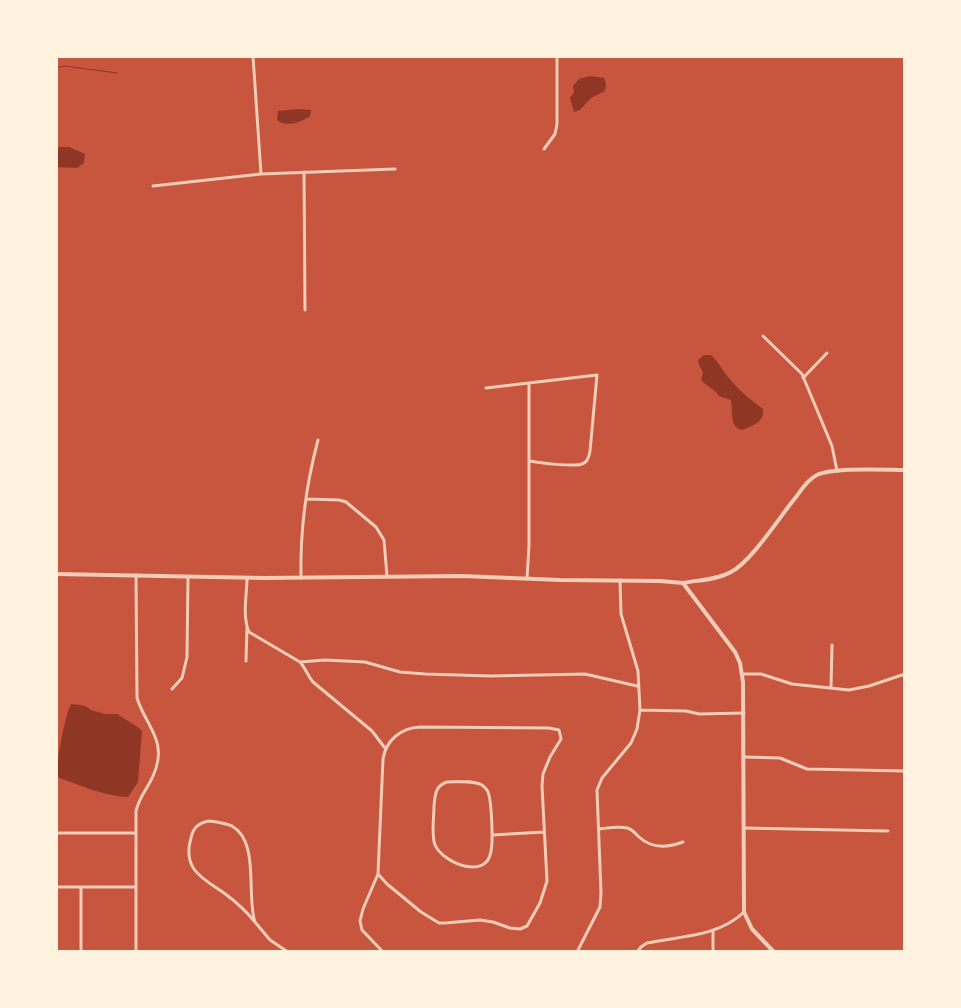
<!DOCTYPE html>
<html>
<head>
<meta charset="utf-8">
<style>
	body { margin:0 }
	#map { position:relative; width:961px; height:1008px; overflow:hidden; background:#c8553d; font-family:"Titillium Web",sans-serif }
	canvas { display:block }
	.frame { position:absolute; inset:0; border:58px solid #fff3e0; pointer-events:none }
</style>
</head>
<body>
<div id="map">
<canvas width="961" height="1008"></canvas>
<div class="frame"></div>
</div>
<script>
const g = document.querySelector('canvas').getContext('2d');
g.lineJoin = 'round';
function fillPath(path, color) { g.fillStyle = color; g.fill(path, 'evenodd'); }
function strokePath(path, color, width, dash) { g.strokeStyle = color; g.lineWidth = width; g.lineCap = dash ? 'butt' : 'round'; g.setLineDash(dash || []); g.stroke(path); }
const water = new Path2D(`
	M590 76 604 78 606 83 605 91 591 98 580 110 574 112 570 98 574 92 573 86 579 79Z
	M298 109 311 110 310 116C301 122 286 128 277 120L278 111Z
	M59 147H69L85 154 84 163 77 168 56 167V150Z
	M704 355H711C719 362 722 370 728 377 739 390 750 400 763 409 765 422 752 426 742 430 729 427 733 411 731 400L719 396C714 388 707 387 701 380L703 372 699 365 698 360Z
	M71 704 81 705 87 707 91 710 105 714H117L139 728 142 731 138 782 128 797C103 796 80 785 56 777 56 764 65 715 71 704Z`);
const stream = new Path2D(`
	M56 68 65 66 117 73`);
const minor = new Path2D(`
	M253 56 261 174
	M544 149 555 134 557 124V56
	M304 172 305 310
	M153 186 261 174 395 169
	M763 336 802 374 832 446 837 471
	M803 378 827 353
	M486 388 597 375 590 451C589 456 588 462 582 464 574 467 540 463 530 461
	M307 499 339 500 346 502 376 527 384 540 387 576
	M136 575 137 698C146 727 169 741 153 776 147 790 140 795 136 811V952
	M247 578C247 594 242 616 249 632L300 662 325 660 365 662 400 672 425 674 490 676 585 674 637 686
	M301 578C300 531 306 485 318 440
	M527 579 529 545V383
	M246 661 247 627
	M300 662C306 669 308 676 313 682L372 731 385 748
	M742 674H761L792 684 849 690 869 686 905 674
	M831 688 832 645
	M172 689 182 678 187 657 188 577
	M640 710 686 711 699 714 744 713
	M745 757 780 758 807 769 905 771
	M447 782C458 782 472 780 482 785 483 786 486 788 487 790 492 797 493 842 491 851 487 881 443 863 435 845 431 834 434 818 434 806 435 795 435 786 447 782Z
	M209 821C216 822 225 823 232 826 260 842 246 895 255 922 246 911 235 901 224 893 202 878 182 869 191 838 193 828 198 823 209 821Z
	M744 828 888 831
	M599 829C608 828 618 826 627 828 632 829 635 833 639 837 652 849 667 848 683 842
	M56 833H135
	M492 835 544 832
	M378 874 387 884 421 912 439 923H445L480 920 493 922 510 928 520 929 527 926 540 903 547 881 542 786 543 774 550 757 561 739 559 730 549 728 420 727C401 728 386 740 383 759L378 874 363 909 360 921 362 930 383 952
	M56 887H135
	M255 922 270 940 288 952
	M713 931V952
	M81 952V887
	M577 952 600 907 601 893 597 790 602 778 631 743 637 729 640 710 638 671 621 614 620 580
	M637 952 641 947 647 943C681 936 718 937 744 912`);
const tertiary = new Path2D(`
	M56 574 264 578 462 576 560 580 660 581 683 583 735 652 740 663 743 682 744 912 752 929 774 952
	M683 583C698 580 717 580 731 572 752 561 780 516 796 497 802 489 808 479 817 475 834 467 884 470 905 470`);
fillPath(water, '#8f3625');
strokePath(stream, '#8f3625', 1);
strokePath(minor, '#f1ccb7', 3);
strokePath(tertiary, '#f1ccb7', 4);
</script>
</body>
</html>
